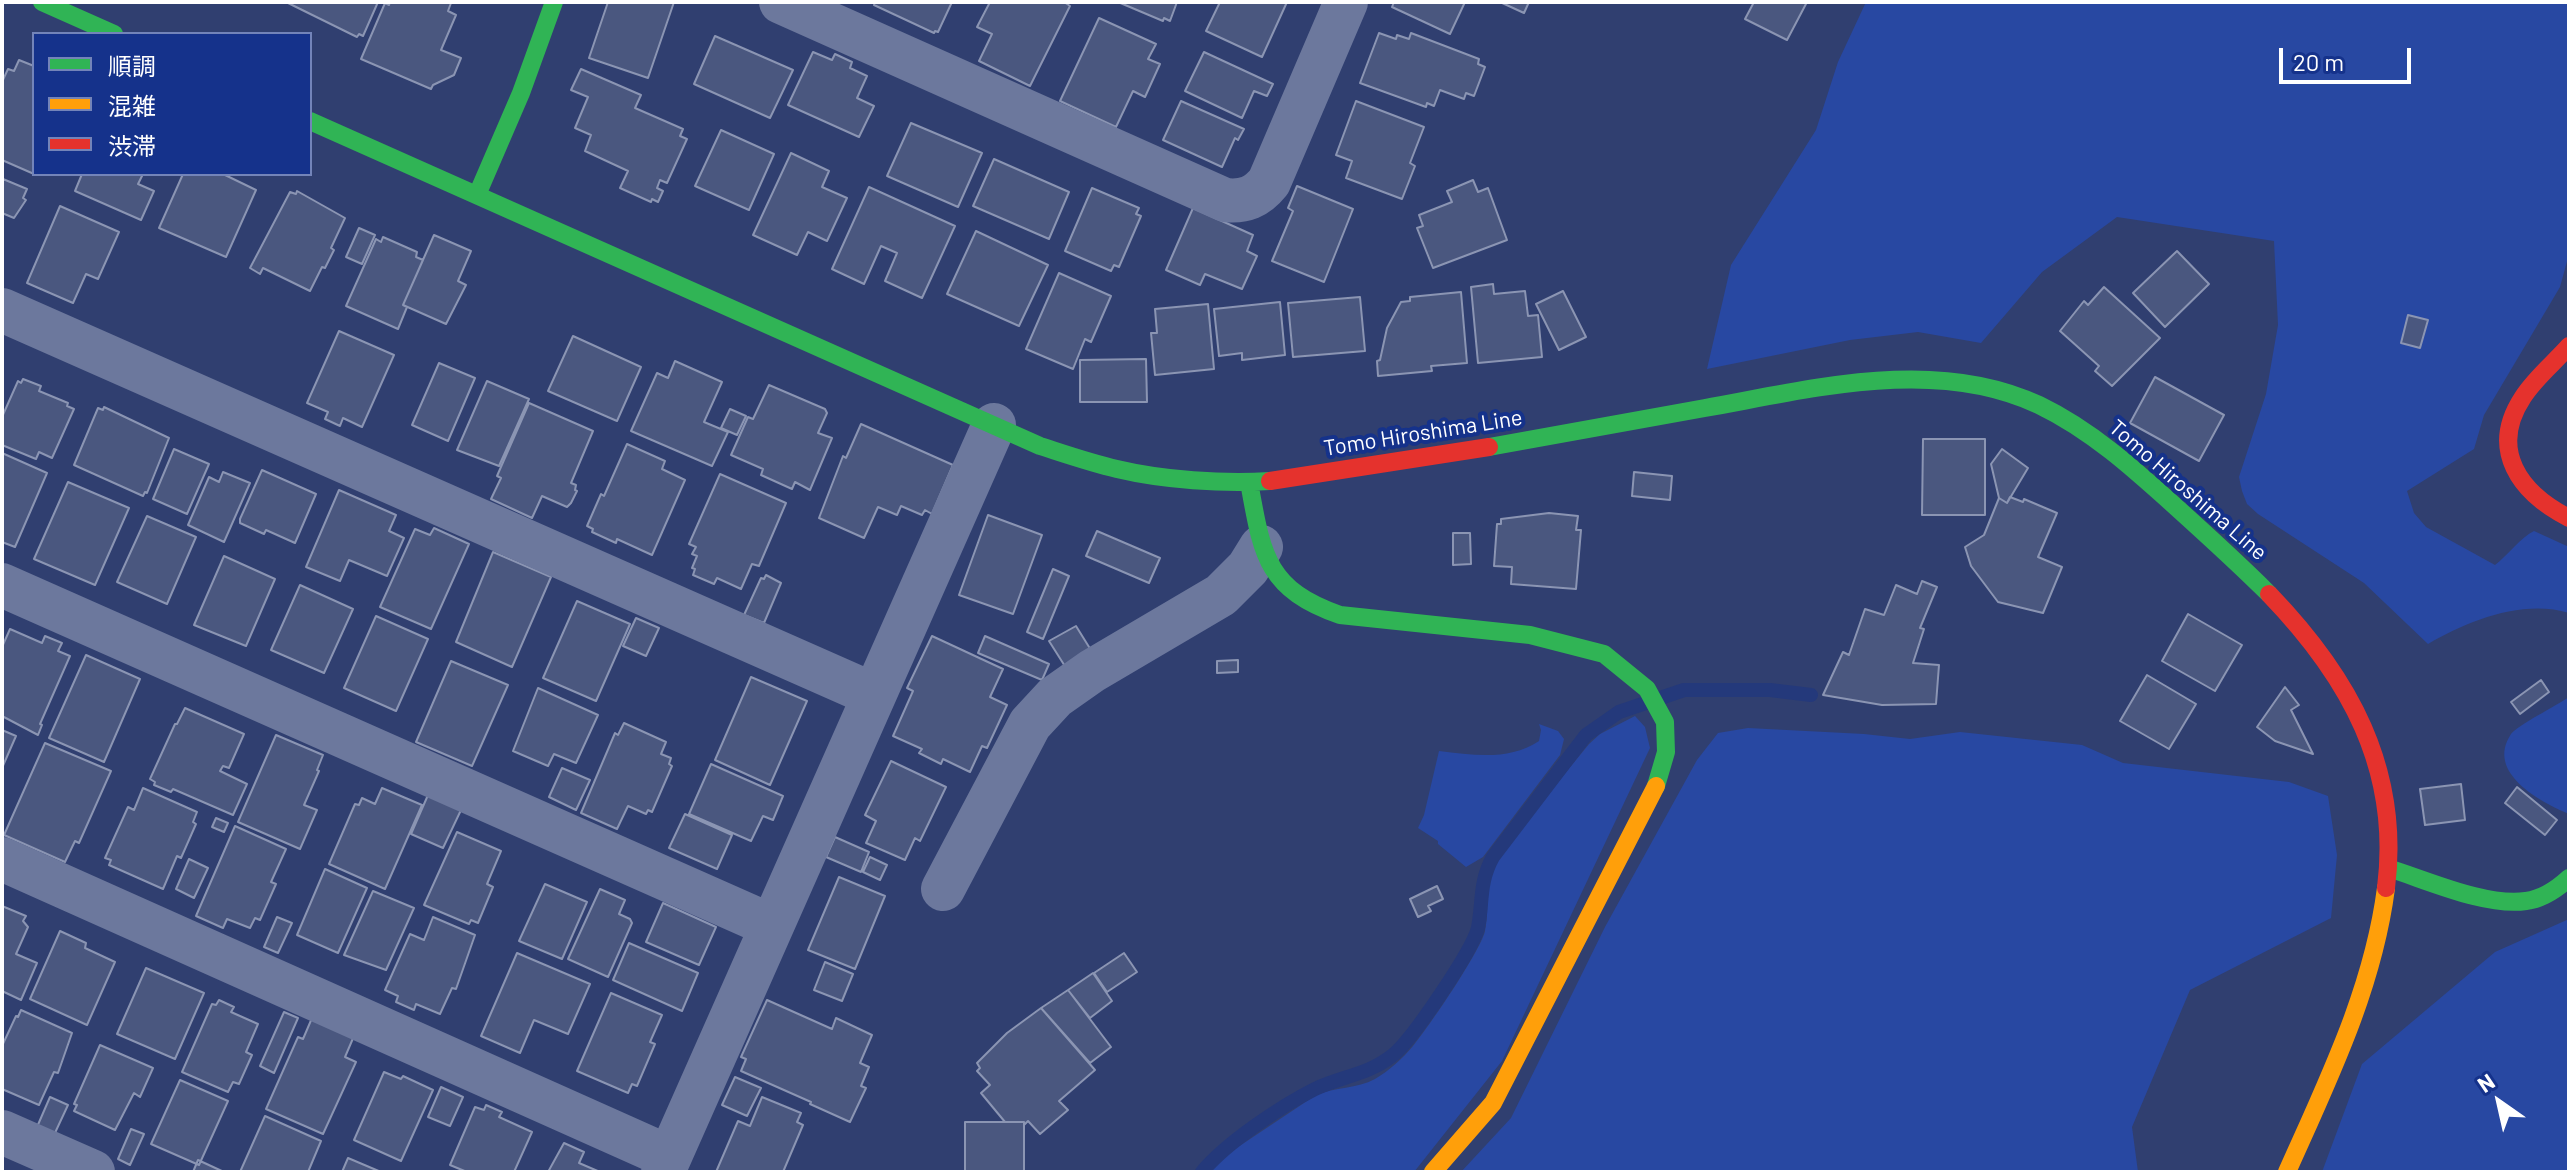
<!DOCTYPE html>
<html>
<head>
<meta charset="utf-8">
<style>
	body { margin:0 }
	#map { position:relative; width:2571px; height:1174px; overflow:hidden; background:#303f70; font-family:Barlow,"Noto Sans JP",sans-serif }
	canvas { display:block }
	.frame { position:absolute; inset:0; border:4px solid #fff; pointer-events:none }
	.legend { position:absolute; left:32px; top:32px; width:280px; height:144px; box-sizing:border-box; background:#15328b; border:2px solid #7384b9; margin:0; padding:10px 14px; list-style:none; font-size:24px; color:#fff }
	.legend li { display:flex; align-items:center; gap:16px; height:40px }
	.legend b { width:40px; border:2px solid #7384b9 }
	.north { position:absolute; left:2459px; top:1062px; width:80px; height:80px; -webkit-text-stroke:6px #15328b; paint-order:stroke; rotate:326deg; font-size:22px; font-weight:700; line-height:32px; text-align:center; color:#fff }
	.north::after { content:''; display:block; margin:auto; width:28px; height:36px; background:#fff; clip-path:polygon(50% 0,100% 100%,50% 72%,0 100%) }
	.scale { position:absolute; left:2279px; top:48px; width:132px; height:36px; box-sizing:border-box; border:4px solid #fff; border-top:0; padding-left:10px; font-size:24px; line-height:28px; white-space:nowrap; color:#fff; -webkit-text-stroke:6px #15328b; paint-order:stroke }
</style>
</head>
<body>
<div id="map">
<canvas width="2571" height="1174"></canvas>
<div class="frame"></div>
<ul class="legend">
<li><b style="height:10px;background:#30b455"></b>順調</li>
<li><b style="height:10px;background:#ff9f0a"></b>混雑</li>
<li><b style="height:10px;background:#e5322d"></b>渋滞</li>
</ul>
<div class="north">N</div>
<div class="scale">20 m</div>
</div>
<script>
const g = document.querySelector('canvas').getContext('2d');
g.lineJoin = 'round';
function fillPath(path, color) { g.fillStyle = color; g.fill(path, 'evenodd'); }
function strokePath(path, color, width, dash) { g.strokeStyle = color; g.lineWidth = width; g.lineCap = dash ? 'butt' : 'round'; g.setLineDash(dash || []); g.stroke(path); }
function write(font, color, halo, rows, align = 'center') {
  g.font = font + ' Barlow,sans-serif'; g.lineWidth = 8; g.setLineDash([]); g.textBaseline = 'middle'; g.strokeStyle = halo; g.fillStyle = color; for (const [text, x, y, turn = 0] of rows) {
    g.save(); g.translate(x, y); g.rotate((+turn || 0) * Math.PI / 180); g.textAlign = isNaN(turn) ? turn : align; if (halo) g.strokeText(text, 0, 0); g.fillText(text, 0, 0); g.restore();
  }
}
const green = new Path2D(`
	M1866 2H2569V254L2560 287 2484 415 2474 449 2407 491 2414 513 2426 527 2495 565C2508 555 2521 537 2534 531L2569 547V613C2522 599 2468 621 2428 644L2364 583 2258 514 2247 504 2242 491 2239 477 2266 394 2278 325 2274 241 2117 217 2042 272 1981 343 1918 332 1850 340 1707 369 1731 265 1816 130 1838 62Z
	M2569 697V814C2541 802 2485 773 2511 734 2518 725 2556 706 2569 697Z
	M1635 716 1645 727 1650 748 1502 1061 1414 1172H1208L1214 1163 1316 1095C1335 1087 1357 1089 1375 1079 1390 1070 1402 1059 1413 1046 1428 1028 1480 952 1485 931 1491 903 1482 886 1496 858L1589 744 1600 734Z
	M1539 724 1558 731 1564 739 1560 755 1483 857 1466 867 1438 844V841L1418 828 1424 815 1439 751C1474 755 1509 761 1539 741L1541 730Z
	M1748 728 1864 734 1910 739 1960 732 2082 745 2123 763 2289 782 2328 796 2337 855 2331 918 2190 990 2132 1127 2138 1172H1461L1511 1118 1605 927 1697 760 1718 733Z
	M2569 919V1172H2322L2362 1064 2495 952Z`);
const stream = new Path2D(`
	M1202 1172C1226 1143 1281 1106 1315 1089 1342 1076 1368 1075 1393 1055 1412 1040 1472 951 1478 928 1483 902 1479 882 1493 857L1586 735 1619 712 1684 690H1770L1811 695`);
const building = new Path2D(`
	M286 2H378L363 36 359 34 357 37Z
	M390 2 451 3 448 11 456 15 441 50 461 58 454 75 433 85 431 89 361 59 385 3 389 5Z
	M608 2H674L648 78 589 58Z
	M875 2H952L938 32 935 31 934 33 874 5Z
	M990 2H1064L1070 6 1030 86 979 61 992 34 977 27Z
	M1118 2H1177L1170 21 1164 18 1163 21Z
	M1220 2H1287L1262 57 1206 31Z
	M1394 2H1465L1450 34 1392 7Z
	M1500 2H1529L1524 13Z
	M1754 2H1807L1787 40 1745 19Z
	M1099 18 1156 44 1148 59 1160 64 1145 97 1133 91 1116 127 1060 101Z
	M1379 33 1396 39 1397 35 1409 39 1411 33 1479 59 1478 64 1485 67 1474 96 1466 93 1464 99 1440 90 1434 106 1427 103 1426 107 1360 83Z
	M715 36 793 70 770 118 694 84Z
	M813 52 832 60 835 54 852 62 850 68 867 76 857 98 874 106 859 137 788 105Z
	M1204 52 1273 84 1267 96 1254 91 1242 118 1185 91Z
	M19 60 34 66V174L2 160V82L8 69 14 71Z
	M581 69 641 95 635 108 683 129 680 136 687 139 667 183 660 180 657 188 663 191 658 202 652 199 651 202 620 188 628 171 585 151 591 135 575 128 588 97 571 90Z
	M1181 101 1244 129 1238 140 1235 138 1222 167 1163 140Z
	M1356 101 1424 127 1410 163 1415 166 1402 199 1346 178 1352 161 1336 155Z
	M911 123 982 153 958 207 887 176Z
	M721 130 774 154 749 210 695 186Z
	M791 153 829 171 822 187 847 198 827 241 808 232 797 255 753 235Z
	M994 159 1069 192 1049 239 973 206Z
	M82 174H143L138 184 154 191 141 220 75 191Z
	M183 174H223L256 190 226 257 159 228Z
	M3 179 27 189 23 198 26 200 14 218 2 213Z
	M1473 180 1478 192 1488 188 1507 240 1433 268 1417 228 1423 226 1419 215 1452 202 1447 191Z
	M1297 186 1353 209 1324 282 1272 261 1293 211 1288 208Z
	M869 187 955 226 922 298 885 281 897 253 881 246 864 284 832 269Z
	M1092 188 1139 208 1136 214 1141 216 1119 267 1114 265 1111 271 1065 251Z
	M297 191 345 218 331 248 334 250 325 268 322 267 310 291 263 268 260 274 250 268 290 192 296 194Z
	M60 206 119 232 98 279 86 274 73 303 27 283Z
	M1193 208 1253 235 1247 251 1257 256 1242 289 1205 274 1200 285 1166 270Z
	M359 228 375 235 362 264 346 257Z
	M976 231 1048 265 1019 326 947 294Z
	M434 235 471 251 458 281 466 285 446 324 403 305Z
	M383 237 417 252 416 257 423 260 403 305 407 307 398 329 346 306 376 239 381 242Z
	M2177 251 2209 284 2165 327 2133 293Z
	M1059 273 1111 296 1091 342 1085 339 1073 369 1026 349Z
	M1493 284 1494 294 1525 291 1528 316 1538 315 1542 357 1478 363 1471 287Z
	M2104 287 2160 338 2112 386 2095 371 2099 366 2060 331 2084 301 2088 305Z
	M1563 291 1586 337 1559 350 1536 304Z
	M1461 292 1467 363 1431 366 1432 371 1378 376 1377 361 1380 360 1387 328 1401 302 1410 301V297Z
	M1360 297 1365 351 1293 357 1288 303Z
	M1280 302 1285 355 1242 360V353L1219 356 1214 309Z
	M1208 304 1214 369 1155 375 1151 333H1157L1155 309Z
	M2408 315 2428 320 2420 348 2401 343Z
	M339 331 394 355 362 427 343 418 340 426 325 419 328 412 307 403Z
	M573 336 641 367 617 421 548 391Z
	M1146 359 1147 402H1080V360Z
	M675 361 722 382 704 422 728 432 712 466 631 431 657 373 668 378Z
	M439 363 475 378 448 441 412 425Z
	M2155 377 2224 415 2199 461 2130 423Z
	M23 379 41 386 39 391 68 403 67 406 74 409 52 458 39 452 36 459 2 445V417L18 381 21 383Z
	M487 381 529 399 499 466 457 450Z
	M769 385 825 409 827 413 818 433 832 438 810 490 795 482 792 489 761 475 763 469 731 455 748 417 753 419Z
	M529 403 593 431 571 483 576 485 575 490 577 491 571 503 567 507 542 496 532 518 491 499 501 478 497 476Z
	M104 407 169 438 147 493 145 492 143 496 74 465 98 408 103 410Z
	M730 409 746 416 737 435 721 428Z
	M861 424 953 465 932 514 925 510 922 515 901 506 897 515 878 507 864 538 819 518 843 456 846 458Z
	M1923 439H1985V515H1922Z
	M627 444 665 461 662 469 685 480 652 555 617 539 616 543 592 532 593 529 587 526 601 494 604 496Z
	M174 449 209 464 187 514 153 499Z
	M2002 449 2028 468 2007 503 1999 498 1991 464Z
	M2 453 47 473 15 547 2 542Z
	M262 470 316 494 295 543 266 530 264 534 240 523V519Z
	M223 472 250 483 224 542 188 525 209 477 219 482Z
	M1634 472 1672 476 1670 500 1632 496Z
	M720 474 786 503 759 566 752 564 741 589 717 578 714 584 693 575 695 569 692 568 697 556 692 554 696 547 689 544Z
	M68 482 129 508 95 585 34 559Z
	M339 490 396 515 389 531 404 538 387 576 349 560 340 581 306 567Z
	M2010 497 2023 502 2024 499 2057 513 2038 557 2062 567 2043 613 1998 602 1971 566 1965 547 1984 535 1999 498 2007 503Z
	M1549 513 1578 516 1576 530H1581L1576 589 1511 584 1512 567 1494 566 1497 524H1501V519Z
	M988 515 1042 535 1013 614 959 595Z
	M147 516 196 537 167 604 117 582Z
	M434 528 469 544 431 629 380 607 415 529 430 535Z
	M1097 531 1160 558 1149 583 1086 556Z
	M1453 533H1470L1471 564 1453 565Z
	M493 552 551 577 512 667 456 642Z
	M224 556 275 579 246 646 194 625Z
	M1053 569 1069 576 1043 639 1027 632Z
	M766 575 781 583 764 623 744 615 761 578 764 579Z
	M1922 581 1937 587 1920 628 1924 629 1913 663 1939 665 1936 704 1882 705 1823 695 1843 652 1849 655 1865 609 1884 615 1896 585 1917 594Z
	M300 585 353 609 324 673 271 650Z
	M577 601 630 624 596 701 543 678Z
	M2188 614 2242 645 2215 691 2162 661Z
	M376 616 428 639 396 711 344 688Z
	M636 618 659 628 646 656 623 646Z
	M1076 626 1094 655 1068 671 1049 641Z
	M10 629 42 643 45 636 62 643 58 651 70 656 40 724 42 725 38 735 2 716V647Z
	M932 636 1003 669 990 697 1007 705 987 748 982 746 970 772 943 759 941 764 919 753 922 749 893 736 913 691 907 688Z
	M985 636 1049 664 1042 680 978 653Z
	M86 655 140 679 104 762 49 738Z
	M1238 660V672L1217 673V661Z
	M451 661 508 685 472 766 416 742Z
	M2147 675 2196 704 2169 749 2120 721Z
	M751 677 807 701 770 785 715 760Z
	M2541 680 2549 692 2520 714 2511 702Z
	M2285 687 2299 705 2291 710 2313 754 2275 741 2257 727Z
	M538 688 598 715 576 763 554 754 548 766 513 751Z
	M185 708 244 734 229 768 223 766 220 771 247 784 233 815 173 789 171 792 154 785 155 782 150 779 175 724H177Z
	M624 723 666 742 661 754 671 758 669 764 672 766 652 812 648 810 646 814 628 806 617 829 581 813 615 733 618 735Z
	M2 730 16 736 2 768Z
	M276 735 323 755 317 770 319 771 304 805 317 810 300 849 238 822Z
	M45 743 111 771 79 843 75 841 65 862 4 835Z
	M891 761 946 787 920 841 915 838 905 860 866 843 876 821 865 815Z
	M711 764 783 796 773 820 763 816 751 841 689 814Z
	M562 768 590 780 576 810 549 797Z
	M2461 784 2465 820 2425 825 2420 789Z
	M2517 787 2557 820 2545 835 2505 803Z
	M143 788 197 812 193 822 196 824 181 858 177 856 163 889 109 865 111 860 105 858 128 807 134 810Z
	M382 788 422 805 385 889 329 864 355 804 359 805 362 798 375 804Z
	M428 795 461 810 443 848 411 834Z
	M685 814 732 835 717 869 669 848Z
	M216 818 228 823 224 832 212 827Z
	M235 826 286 849 271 882 276 884 260 920 255 918 250 928 227 919 223 928 196 916Z
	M457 832 501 851 487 884 493 887 478 923 471 920 469 924 424 905Z
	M835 837 869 852 861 872 826 857Z
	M870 857 887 865 880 880 863 872Z
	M189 859 208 868 194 898 176 889Z
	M325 869 367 888 338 953 297 935Z
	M839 877 885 896 855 969 808 950Z
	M545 884 587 902 562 959 519 941Z
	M1437 886 1443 899 1428 906 1431 911 1418 917 1410 899Z
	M600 889 625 900 619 914 630 919 632 923 608 977 568 959Z
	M373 891 414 908 386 970 344 955Z
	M663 903 716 927 699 965 646 942Z
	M2 906 26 916 23 921 28 927 16 954 37 963 21 1000 2 991Z
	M277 917 292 923 278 953 264 947Z
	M433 917 475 935 456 989 452 988 440 1014 416 1004 414 1010 396 1002 398 996 385 990 410 934 424 940Z
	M60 931 86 943 85 948 115 962 87 1025 30 999Z
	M629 943 698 973 682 1011 613 980Z
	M517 953 590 984 568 1034 534 1020 520 1053 481 1036Z
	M1124 953 1137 972 1107 992 1094 973Z
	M825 962 853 974 842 1001 814 990Z
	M146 968 204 993 175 1059 117 1034Z
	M1093 973 1112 1001 1090 1018 1068 990Z
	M1068 990 1111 1047 1090 1063 1041 1008Z
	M611 993 662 1015 650 1042 655 1044 637 1086 632 1084 628 1093 577 1071Z
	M219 1000 234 1007 231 1012 258 1024 246 1052 252 1055 239 1084 233 1082 228 1092 182 1072 212 1004 216 1005Z
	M767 1000 832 1029 836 1018 872 1035 860 1063 869 1067 861 1086 866 1088 850 1122 810 1104 811 1102 741 1071 746 1059 741 1057Z
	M1041 1008 1095 1070 1059 1101 1068 1110 1040 1134 1028 1121 1024 1125V1122H1005L981 1093 990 1085 977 1071 980 1068 977 1063 1007 1033Z
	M21 1010 72 1033 58 1073 54 1072 39 1105 2 1089V1046L16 1016 18 1017Z
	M284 1012 298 1018 274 1073 260 1066Z
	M312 1018 354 1036 345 1057 356 1062 323 1134 266 1109 298 1037 303 1039Z
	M100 1045 153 1068 140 1097 134 1093 115 1130 74 1111 77 1105 74 1104Z
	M384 1072 401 1079 403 1076 433 1090 401 1161 354 1140Z
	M735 1077 761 1088 747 1116 722 1105Z
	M180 1080 228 1101 199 1165 151 1144Z
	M441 1087 463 1097 450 1126 428 1117Z
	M50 1097 68 1105 54 1135 37 1127Z
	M762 1097 801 1113 797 1122 803 1125 783 1172H716L738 1121 750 1126Z
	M486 1105 502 1112 499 1117 532 1132 514 1172H467L450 1165 475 1107 484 1110Z
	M265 1116 321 1141 308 1172H240Z
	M965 1122H1024V1172H965Z
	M131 1129 144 1134 130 1165 118 1159Z
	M564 1143 584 1152 579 1163 600 1172H548Z
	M348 1158 381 1172H342Z
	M198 1160 224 1172H193Z`);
const street = new Path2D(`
	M781 2 1225 200C1245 202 1257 197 1269 182L1346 2
	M2 310 874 695
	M2 585 772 926
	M2 859 669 1157
	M943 889 1030 724 1055 697 1092 671 1221 595 1248 568 1261 547
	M2 1132 93 1172
	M663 1172 994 425`);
const fast = new Path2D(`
	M42 2 114 34
	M310 121 1040 446C1065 454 1091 463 1117 469 1163 480 1223 484 1270 481
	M477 195 521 93 554 2
	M1489 447C1561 434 1633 421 1705 408 1812 389 1935 356 2039 405 2091 430 2134 469 2176 507 2207 535 2239 564 2269 594
	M1249 482C1262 553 1265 589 1340 615L1530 635 1604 654 1647 689 1665 722 1666 752 1656 786
	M2388 868C2427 880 2486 907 2526 901 2543 899 2557 889 2569 878`);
const slow = new Path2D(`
	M1433 1172 1493 1103 1656 786
	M2287 1172C2328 1080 2373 989 2386 888`);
const jam = new Path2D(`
	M2569 346C2554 363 2535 378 2523 397 2488 450 2520 493 2569 518
	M1270 481 1489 447
	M2269 594C2349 677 2401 769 2386 888`);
const streetNames = [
	["Tomo Hiroshima Line",1423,433,-9],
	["Tomo Hiroshima Line",2188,490,41]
];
fillPath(green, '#2848a2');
strokePath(stream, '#24397b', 14);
fillPath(building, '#4a577f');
strokePath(building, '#8b95b3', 2);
strokePath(street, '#6c789d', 44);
strokePath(fast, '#30b455', 18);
strokePath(slow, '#ff9f0a', 18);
strokePath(jam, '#e5322d', 18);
write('22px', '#fff', '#15328b', streetNames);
</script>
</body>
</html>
